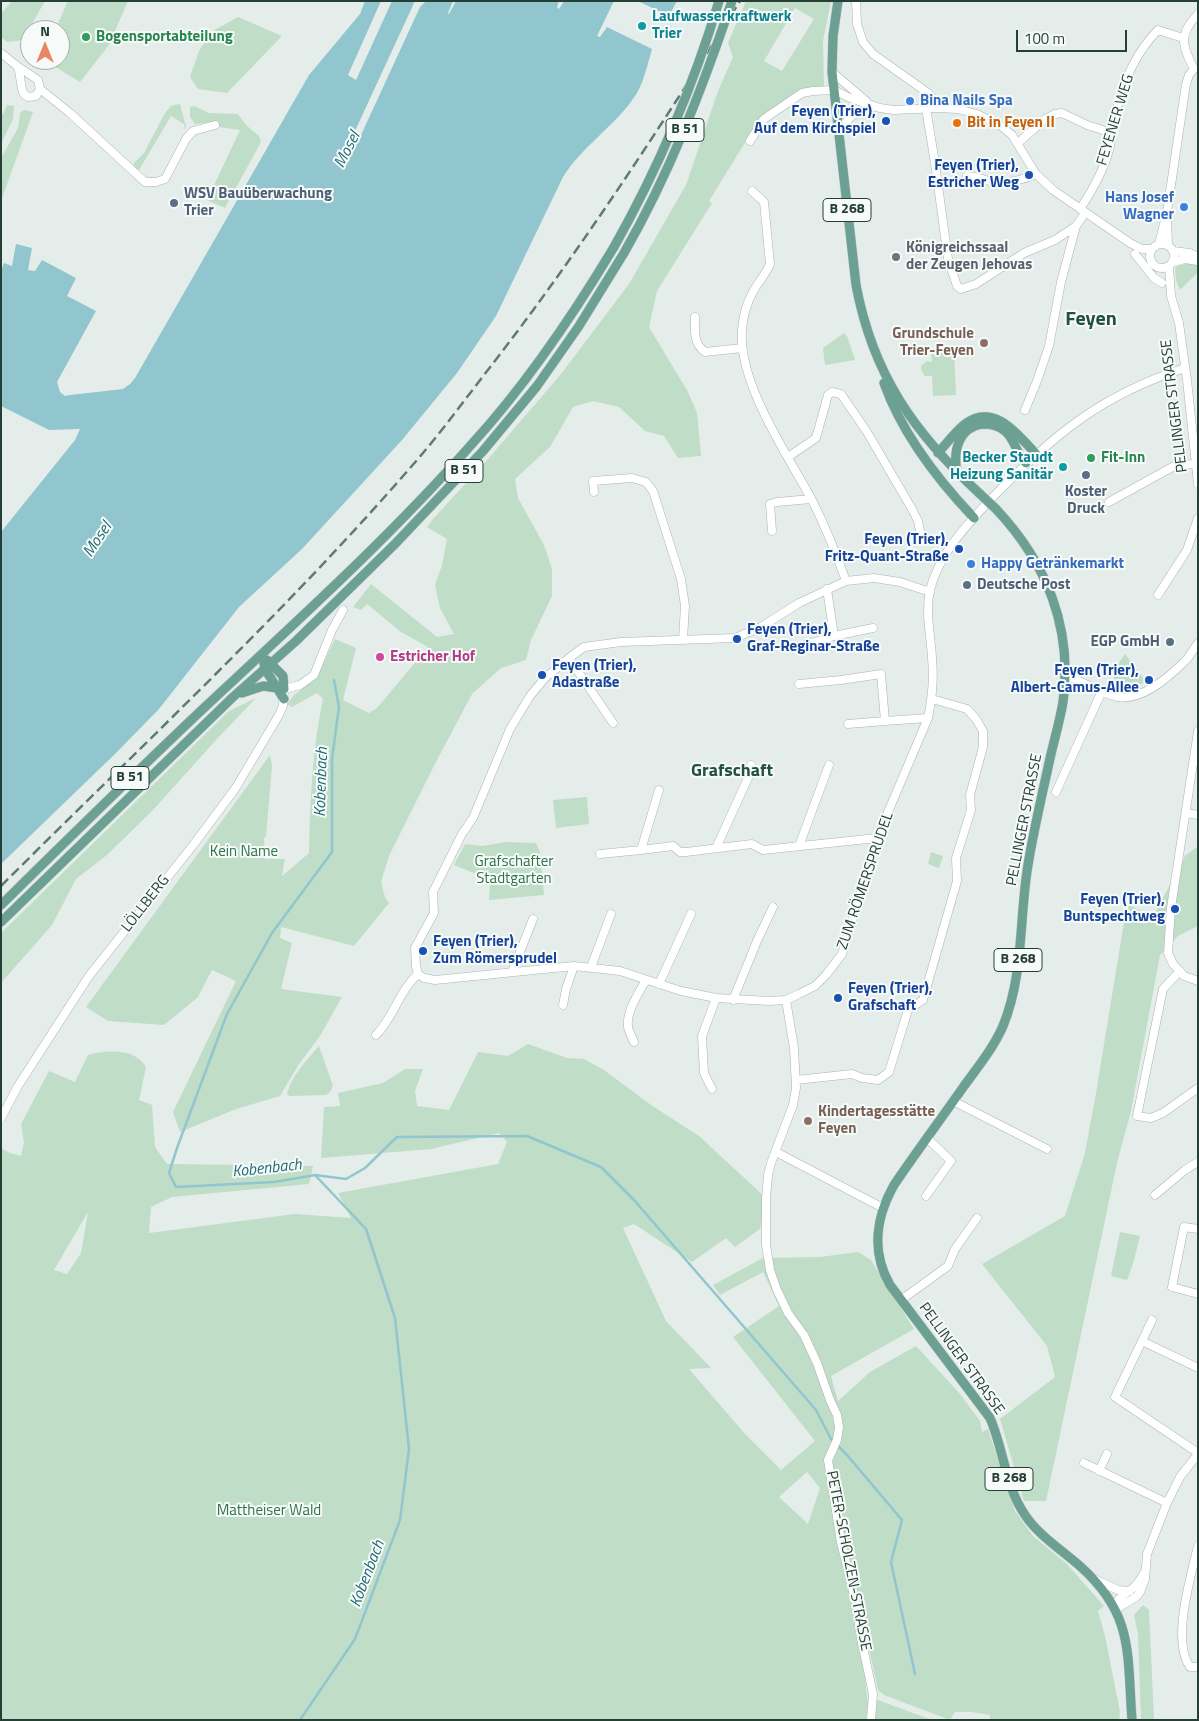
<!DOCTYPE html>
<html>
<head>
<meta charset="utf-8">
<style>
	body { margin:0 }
	#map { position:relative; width:1199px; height:1721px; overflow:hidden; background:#e5edea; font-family:"Titillium Web",sans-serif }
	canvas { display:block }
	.frame { position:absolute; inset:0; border:2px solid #253f37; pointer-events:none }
	.north { position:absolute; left:20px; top:20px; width:50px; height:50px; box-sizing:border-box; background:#f6faf8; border:1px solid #a2afab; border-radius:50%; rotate:0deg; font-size:14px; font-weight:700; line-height:20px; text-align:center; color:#253f37 }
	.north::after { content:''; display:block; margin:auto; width:18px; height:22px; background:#ea8666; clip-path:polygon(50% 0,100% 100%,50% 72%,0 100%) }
	.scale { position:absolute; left:1016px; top:30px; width:111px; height:22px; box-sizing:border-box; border:2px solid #253f37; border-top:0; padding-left:6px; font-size:15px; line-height:18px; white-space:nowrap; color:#253f37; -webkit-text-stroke:4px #f6faf8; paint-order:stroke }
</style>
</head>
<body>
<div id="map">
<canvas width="1199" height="1721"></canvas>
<div class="frame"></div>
<div class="north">N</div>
<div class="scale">100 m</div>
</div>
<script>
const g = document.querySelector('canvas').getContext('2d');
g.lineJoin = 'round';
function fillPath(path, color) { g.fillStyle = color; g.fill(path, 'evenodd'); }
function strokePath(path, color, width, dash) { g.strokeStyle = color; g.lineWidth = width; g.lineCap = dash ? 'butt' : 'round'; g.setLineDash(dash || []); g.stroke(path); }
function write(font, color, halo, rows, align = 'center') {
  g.font = font + ' "Titillium Web",sans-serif'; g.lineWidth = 4; g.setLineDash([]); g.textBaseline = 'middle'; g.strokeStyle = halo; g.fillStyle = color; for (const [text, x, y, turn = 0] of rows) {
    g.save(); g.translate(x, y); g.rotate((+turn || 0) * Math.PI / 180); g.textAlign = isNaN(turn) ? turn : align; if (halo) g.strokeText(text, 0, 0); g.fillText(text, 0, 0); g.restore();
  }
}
const green = new Path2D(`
	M12 1H45L23 40 7 42 1 37V14Z
	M68 1H128L109 45 80 82 44 60H60V30H55Z
	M746 1H831L823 41 824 88 804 89 764 117 746 141 709 201 712 203 657 291 649 327 688 392 697 413 701 456 678 458 664 436 645 431 619 407 593 401 573 407 550 447 515 479 518 498 544 545 552 569V596L531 640 526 660 501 668 472 694 436 762 389 856 381 882 385 897 389 903 354 946 281 927 280 938 292 943 281 989 342 997 320 1036 299 1064 280 1096 236 1109 180 1132 173 1112 236 981 212 970 198 997 164 1025 108 1021 86 1007 270 755 272 765 266 837H264L265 859H285L282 876 309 853C310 801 312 750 323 699L317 693 292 707 287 704 294 695 317 677 335 639 356 648 343 700 369 713 377 708 428 647 401 632 367 604 361 610 353 607 371 584 437 637 454 634 440 608 435 585 442 565 447 539 427 527 433 519 488 459 561 374 629 284 686 185 718 91 733 57 728 43ZM795 8 814 19 782 71 764 61Z
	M238 17 282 36 227 93 198 89 190 77 199 51 211 32Z
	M180 104 186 127 185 130 184 124 171 116 139 170 134 168V163L144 153 165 113 171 106Z
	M7 105 14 106 13 119 1 144V113L3 114Z
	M194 106 209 113 238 114 246 125 259 136 261 142 225 208 207 200 240 130 218 127V121L195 124 190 117V107Z
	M24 110 33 112 1 201V158L18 128 20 113Z
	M1189 263 1198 265V272L1180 290 1176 280 1175 268 1178 266Z
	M844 333 847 336 855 360 825 365 823 348Z
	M954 350 956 395 933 396 932 376H925L921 370V366L927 361 932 362 931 351Z
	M1125 654 1145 680V682L1133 688H1120C1107 679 1118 664 1125 654Z
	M256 698 216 740 153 810 107 855 76 879 52 925 1 983V933L229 711Z
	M587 797 589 824 556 828 553 800Z
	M506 842 536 843 540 852 544 895 489 900 490 885 486 878 454 865 465 844 483 846Z
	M1198 846V926L1178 936 1160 955 1131 1111 1117 1163 1046 1501H1024L1000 1419 1055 1377 1047 1346 982 1264 1065 1216 1085 1153 1096 1093 1127 904 1153 917 1185 856Z
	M931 852 943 856 939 868 928 864Z
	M528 1044 567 1058 584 1059 604 1070 651 1105 699 1136 766 1198 760 1229 735 1247 726 1238 692 1262 634 1224 623 1228 666 1321 711 1368 689 1369 745 1434 781 1470 815 1441 733 1337 779 1306 763 1272 720 1295 713 1285 763 1258 820 1257 858 1252 871 1260 914 1329 831 1376 838 1401 870 1372 916 1346 960 1394 980 1421 982 1432 988 1429 1015 1511 1033 1536 1067 1564 1104 1606 1098 1611 1105 1636 1120 1712 1119 1720H990V1715L971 1712H955L950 1720 884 1695 878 1690 869 1649 862 1650 868 1705 866 1720H1V1148L10 1153 21 1156 24 1142 21 1124 49 1071 75 1082 88 1055C107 1050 135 1048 146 1067L139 1100 152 1105 155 1147 167 1164 313 1166 309 1184 172 1197 151 1207 149 1233 295 1214 351 1218 338 1193 498 1164 507 1142 499 1133 431 1149 321 1158 324 1107 340 1106 338 1093 383 1083 405 1069H423L415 1091 417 1106 449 1110 478 1052 508 1056ZM88 1212 81 1253 67 1274 54 1270ZM807 1472 820 1488 808 1524 779 1497Z
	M319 1046 333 1086 330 1092 326 1095 289 1096 287 1094C292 1075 306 1061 319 1046Z
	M1120 1232 1140 1236 1133 1264 1127 1280 1111 1276Z
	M1143 1605 1149 1610 1154 1720H1141L1138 1634 1134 1615Z
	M875 1699 932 1720H874Z`);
const water = new Path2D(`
	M365 1H381L348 75 356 80 392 1H415L349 144 348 148 352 151 355 148 420 7 426 1H453L448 13 449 14 456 1H559L557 7 559 9 564 1H614L597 36 600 37 607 27 652 49C648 63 644 81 637 93 617 125 583 145 563 177L496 316 457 373 402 440 302 549 239 607 159 709 116 753 1 864V532L75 440 80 429 49 430 1 406V271L4 263 12 266 16 244 32 248 28 270 35 271 42 260 76 278 67 296 96 311 57 382 60 392 65 396 70 395 123 389 130 384 135 378 309 75 360 14Z
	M638 1H677L669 16Z`);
const stream = new Path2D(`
	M315 1175 346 1179 365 1168 397 1137 527 1136 601 1167 634 1200 816 1410 831 1439 847 1455 902 1520 891 1562 915 1674
	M300 1720 355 1639 400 1520 409 1449 395 1318 366 1229 315 1175 274 1182 176 1187 169 1173 177 1148 227 1014 272 933 332 852V759L339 707 334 680`);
const minor = new Path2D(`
	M856 1 857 24 863 42 873 54 928 93 935 101 937 108
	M1 53 17 66 38 80 40 89 36 96 28 97 24 94C19 85 22 75 17 66
	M1194 69C1182 45 1178 35 1198 14
	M832 72 866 101
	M40 89 70 113 145 182H156L165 179 186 139 193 131 215 125
	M926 108 935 163 948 259 957 286 961 289 976 284 1024 253 1055 240 1076 226 1085 213
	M839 135C847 116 854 113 873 107
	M750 141 764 119 802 93 813 91 834 90 850 98 880 108 894 110 937 108 958 109 977 114 1001 126 1012 135 1036 174 1053 190 1130 243 1142 249H1152
	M1018 143 1045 119 1055 114 1062 113 1087 125 1112 133
	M967 176C976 175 981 180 990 181 1007 184 1021 181 1036 174
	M752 191 764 202 770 264C766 274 759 281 754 290 747 302 743 316 742 330 738 383 787 454 812 500 825 526 836 553 846 581
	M1080 209C1092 191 1103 172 1109 150 1112 139 1112 127 1115 116 1122 85 1135 53 1158 30L1183 38
	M1167 219 1168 245
	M1159 244 1167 212 1186 84 1189 75 1194 69
	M1150 256a12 12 0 1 1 24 0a12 12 0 1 1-24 0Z
	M1173 251 1190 253 1198 257
	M1135 254 1154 278 1162 283
	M1173 262 1185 259 1198 261
	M1169 266 1171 296 1179 323 1187 380 1198 484
	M695 317C695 331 693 343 705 352L742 348
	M1025 410 1037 381 1049 346 1061 282 1076 226
	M788 457 816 438 828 395 832 392 841 394 867 432 912 509 918 521 920 531
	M594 492 593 481 632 478 646 482 653 491 681 579 685 606 683 639
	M1109 502 1176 465 1196 464
	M772 531 770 504 777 502 811 499
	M827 589 834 636
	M1158 595 1187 550 1198 518
	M795 648 834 636 873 628
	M569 658 613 723
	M1065 677 1072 678C1087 684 1103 694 1118 697 1141 701 1169 677 1184 662 1190 657 1193 649 1198 643
	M799 684 841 680 881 674 885 721 928 718
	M848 724 885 721
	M1198 731 1171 908 1168 953 1173 964 1184 976 1198 981
	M659 790 641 850 673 846 680 852H686L752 844 763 850 877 838
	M1056 792 1102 691
	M1186 813 1198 815
	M799 846 829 765
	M716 848 748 778 751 765
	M600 854 641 850
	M591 967 611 914
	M1180 971 1163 989 1137 1116 1151 1118 1163 1113 1198 1088
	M512 972 533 919
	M418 974 424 978 435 980 574 966 620 971 681 991 716 998 769 1001 786 1000 799 994 815 986 826 975 842 954 877 838 928 718C932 699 934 678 932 658 931 636 925 613 930 590 939 554 965 527 990 500 1051 437 1100 395 1185 368
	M418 974 416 966 415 948 434 913 433 892 462 834 473 818 510 729 530 696 545 678 569 658 584 647 621 642 735 638 761 627 799 603 846 581 874 578 900 582 930 592
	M659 984 691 914
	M733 1000 757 941 773 907
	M786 1000 794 1048 796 1088 793 1105 771 1163 768 1175 766 1198V1245L770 1270 777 1290 788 1313 804 1335 817 1363 830 1400 837 1415 839 1427 837 1440 828 1460 841 1542 856 1603 861 1638 873 1694 871 1720
	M563 1005 566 989 574 966
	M376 1035C394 1017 399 991 418 974
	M634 1042C632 1037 629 1032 628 1027 626 1011 639 993 646 980
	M796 1080 852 1074 862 1078 878 1080 889 1072 908 1010 923 1000 957 881 956 858 971 810 970 795 983 747V731L976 719 967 709 932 699
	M712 1089 704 1073 702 1036 716 998
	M953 1101 1047 1149
	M1 1118 18 1086 89 976 194 844 235 789 279 715 283 706 284 689 300 685 314 675 332 630 343 610
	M776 1152 883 1208
	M1155 1195 1185 1170 1198 1162
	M926 1196 951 1161 927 1138
	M1198 1229 1184 1227 1172 1287 1198 1294
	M901 1300 948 1266 955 1249 977 1218
	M1142 1341 1152 1320
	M1198 1368 1142 1341 1115 1397 1198 1453
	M1084 1463 1167 1503
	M1099 1471 1107 1454
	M1198 1546C1191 1576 1171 1641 1190 1667H1198
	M1094 1579 1118 1590 1130 1591
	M1116 1609 1136 1597 1140 1592 1145 1579 1147 1554 1167 1503 1180 1477 1198 1454
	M1116 1609C1115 1597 1127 1594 1134 1587 1139 1583 1141 1578 1144 1573`);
const major = new Path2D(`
	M838 1 833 36 832 72 856 285C873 375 914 433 980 494
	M884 383C902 434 937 479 974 518
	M938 453C947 443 955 432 965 424 994 402 1018 435 1036 454
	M957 472C953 452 958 427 983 424 990 424 999 426 1005 431 1015 439 1016 454 1026 463
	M996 509C1047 563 1073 629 1063 702 1060 720 1055 737 1051 754 1043 791 1034 828 1028 865 1019 918 1024 975 1003 1026 994 1047 978 1067 964 1086 941 1119 917 1151 894 1185 876 1217 871 1252 890 1285L990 1418C1004 1450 1005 1486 1025 1515 1039 1536 1062 1550 1081 1567 1134 1615 1127 1653 1132 1720
	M264 664 265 669 284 699
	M242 693 263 686 284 689 283 676 267 660
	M1 905C69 838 137 771 206 706 297 621 389 538 471 445 526 385 572 317 614 247
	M1 922 233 697 296 641 395 544 483 451 537 386 579 326 624 253`);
const rail = new Path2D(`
	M1 886C144 743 292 606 423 453 444 428 464 401 484 375 577 256 659 129 740 1`);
const majorBridge = new Path2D(`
	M614 247C658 169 693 87 719 1
	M624 253C670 173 702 89 732 1
	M980 494 996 509`);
const markers = [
	[642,26,5,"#0f9aa8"],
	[86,37,5,"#2e9e5b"],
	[910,101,5,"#3f7fe0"],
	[886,121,5,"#1a4fb4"],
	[957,123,5,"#e8710a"],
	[1029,175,5,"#1a4fb4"],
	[174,203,5,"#5c6f8a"],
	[1184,207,5,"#3f7fe0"],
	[896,257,5,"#6b7280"],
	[984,343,5,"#8d6e63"],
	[1091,458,5,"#2e9e5b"],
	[1063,467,5,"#0f9aa8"],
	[1086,475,5,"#5c6f8a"],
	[959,549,5,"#1a4fb4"],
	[971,564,5,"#3f7fe0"],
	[967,585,5,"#5c6f8a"],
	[737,639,5,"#1a4fb4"],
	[1170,642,5,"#5c6f8a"],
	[380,657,5,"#d1479c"],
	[542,675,5,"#1a4fb4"],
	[1149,680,5,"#1a4fb4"],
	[1175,909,5,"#1a4fb4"],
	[423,951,5,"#1a4fb4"],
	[838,998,5,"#1a4fb4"],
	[808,1121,5,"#8d6e63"]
];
const shields = [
	[685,130,38],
	[847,210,48],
	[464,471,38],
	[130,778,38],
	[1018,960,48],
	[1009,1479,48]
];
const shieldNames = [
	["B 51",685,130],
	["B 268",847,210],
	["B 51",464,471],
	["B 51",130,778],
	["B 268",1018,960],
	["B 268",1009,1479]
];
const cultureNames = [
	["Laufwasserkraftwerk",652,17],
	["Trier",652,34],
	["Becker Staudt",1053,458,"right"],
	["Heizung Sanitär",1053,475,"right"]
];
const leisureNames = [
	["Bogensportabteilung",96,37],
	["Fit-Inn",1101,458]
];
const shopNames = [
	["Bina Nails Spa",920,101],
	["Hans Josef",1174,198,"right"],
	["Wagner",1174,215,"right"],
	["Happy Getränkemarkt",981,564]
];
const transitNames = [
	["Feyen (Trier),",876,112],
	["Auf dem Kirchspiel",876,129],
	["Feyen (Trier),",1019,166],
	["Estricher Weg",1019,183],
	["Feyen (Trier),",949,540],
	["Fritz-Quant-Straße",949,557],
	["Feyen (Trier),",747,630,"left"],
	["Graf-Reginar-Straße",747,647,"left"],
	["Feyen (Trier),",552,666,"left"],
	["Adastraße",552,683,"left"],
	["Feyen (Trier),",1139,671],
	["Albert-Camus-Allee",1139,688],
	["Feyen (Trier),",1165,900],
	["Buntspechtweg",1165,917],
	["Feyen (Trier),",433,942,"left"],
	["Zum Römersprudel",433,959,"left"],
	["Feyen (Trier),",848,989,"left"],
	["Grafschaft",848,1006,"left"]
];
const streetNames = [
	["FEYENER WEG",1116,120,-73],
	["PELLINGER STRASSE",1175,406,-97],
	["PELLINGER STRASSE",1025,820,-79],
	["ZUM RÖMERSPRUDEL",866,881,-71],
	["LÖLLBERG",146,904,-52],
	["PELLINGER STRASSE",961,1359,54],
	["PETER-SCHOLZEN-STRASSE",848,1561,79]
];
const foodNames = [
	["Bit in Feyen II",967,123]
];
const serviceNames = [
	["WSV Bauüberwachung",184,194],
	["Trier",184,211],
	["Koster",1086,492,"center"],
	["Druck",1086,509,"center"],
	["Deutsche Post",977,585],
	["EGP GmbH",1160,642,"right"]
];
const worshipNames = [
	["Königreichssaal",906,248],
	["der Zeugen Jehovas",906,265]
];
const educationNames = [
	["Grundschule",974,334],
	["Trier-Feyen",974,351],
	["Kindertagesstätte",818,1112,"left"],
	["Feyen",818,1129,"left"]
];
const hotelNames = [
	["Estricher Hof",390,657]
];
const parkNames = [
	["Kein Name",244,852],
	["Grafschafter",514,862],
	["Stadtgarten",514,879],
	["Mattheiser Wald",269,1511]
];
const waterNames = [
	["Mosel",348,150,-63],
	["Mosel",98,540,-56],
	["Kobenbach",322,782,-88],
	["Kobenbach",267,1169,-6],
	["Kobenbach",368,1574,-69]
];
const quarterNames = [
	["Grafschaft",732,772]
];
const districtNames = [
	["Feyen",1091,320]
];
fillPath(green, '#c0ddc7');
fillPath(water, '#91c6cf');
strokePath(stream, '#91c6cf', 2.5);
strokePath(minor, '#a8b5b1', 9);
strokePath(major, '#c2c9c7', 10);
strokePath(minor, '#fff', 8);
strokePath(major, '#6ca092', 9);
strokePath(rail, '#607a73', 2.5, [10, 5]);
strokePath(majorBridge, '#c2c9c7', 10, []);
strokePath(majorBridge, '#6ca092', 9);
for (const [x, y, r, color] of markers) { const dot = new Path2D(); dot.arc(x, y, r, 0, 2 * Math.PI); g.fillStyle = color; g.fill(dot); strokePath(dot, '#f6faf8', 2); }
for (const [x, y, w] of shields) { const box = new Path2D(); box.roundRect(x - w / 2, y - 11.5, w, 23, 4); g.fillStyle = '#f6faf8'; g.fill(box); strokePath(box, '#253f37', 1); }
write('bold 14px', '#253f37', null, shieldNames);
write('bold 15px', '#0d838f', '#f6faf8', cultureNames, 'left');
write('bold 15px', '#27864d', '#f6faf8', leisureNames, 'left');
write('bold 15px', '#366cbe', '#f6faf8', shopNames, 'left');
write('bold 15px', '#164399', '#f6faf8', transitNames, 'right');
write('15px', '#253f37', '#f6faf8', streetNames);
write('bold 15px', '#c56008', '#f6faf8', foodNames, 'left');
write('bold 15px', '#4e5e75', '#f6faf8', serviceNames, 'left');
write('bold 15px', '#5b616d', '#f6faf8', worshipNames, 'left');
write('bold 15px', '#785e54', '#f6faf8', educationNames, 'right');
write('bold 15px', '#b23c85', '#f6faf8', hotelNames, 'left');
write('15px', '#31734a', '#f6faf8', parkNames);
write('italic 16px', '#226a78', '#f6faf8', waterNames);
write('bold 18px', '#225044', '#f6faf8', quarterNames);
write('bold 20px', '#225044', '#f6faf8', districtNames);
</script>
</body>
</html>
